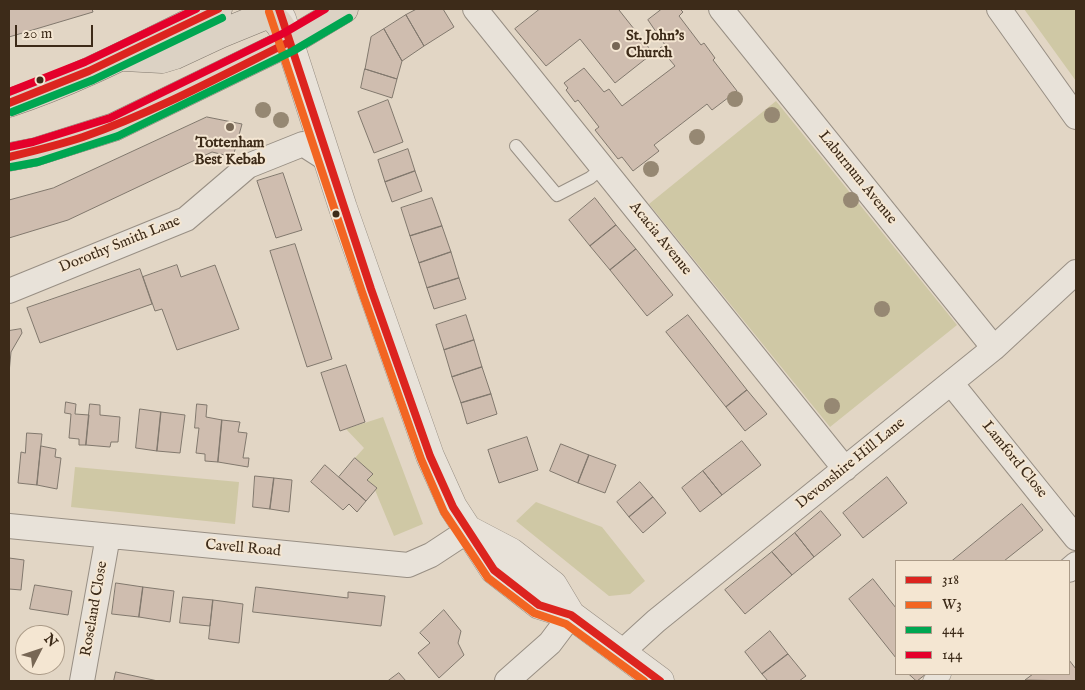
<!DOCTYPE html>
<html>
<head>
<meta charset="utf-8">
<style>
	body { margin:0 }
	#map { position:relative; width:1085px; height:690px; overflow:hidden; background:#e2d6c5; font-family:"IM FELL English",serif }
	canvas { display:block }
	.frame { position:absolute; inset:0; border:10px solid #3d2b19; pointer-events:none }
	.legend { position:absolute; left:895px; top:560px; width:175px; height:115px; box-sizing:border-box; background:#f4e6d2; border:1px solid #ab9b88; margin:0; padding:6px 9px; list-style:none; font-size:15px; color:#3d2b19 }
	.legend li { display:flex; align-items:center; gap:10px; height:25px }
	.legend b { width:25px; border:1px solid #ab9b88 }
	.north { position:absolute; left:15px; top:625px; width:50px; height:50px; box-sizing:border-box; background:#f4e6d2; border:1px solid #ab9b88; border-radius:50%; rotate:49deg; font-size:14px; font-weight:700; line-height:20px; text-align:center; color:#3d2b19 }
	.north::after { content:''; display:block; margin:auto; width:18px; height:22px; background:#776755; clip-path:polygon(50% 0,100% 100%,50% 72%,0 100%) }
	.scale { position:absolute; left:15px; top:25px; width:78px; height:22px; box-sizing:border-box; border:2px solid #3d2b19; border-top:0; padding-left:6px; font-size:15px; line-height:18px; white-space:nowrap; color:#3d2b19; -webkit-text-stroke:4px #f4e6d2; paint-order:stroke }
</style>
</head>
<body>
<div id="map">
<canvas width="1085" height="690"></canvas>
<div class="frame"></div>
<ul class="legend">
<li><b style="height:6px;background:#dc241f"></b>318</li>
<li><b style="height:6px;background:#f26522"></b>W3</li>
<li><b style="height:6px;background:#00a651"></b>444</li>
<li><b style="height:6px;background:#e4002b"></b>144</li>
</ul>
<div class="north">N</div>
<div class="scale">20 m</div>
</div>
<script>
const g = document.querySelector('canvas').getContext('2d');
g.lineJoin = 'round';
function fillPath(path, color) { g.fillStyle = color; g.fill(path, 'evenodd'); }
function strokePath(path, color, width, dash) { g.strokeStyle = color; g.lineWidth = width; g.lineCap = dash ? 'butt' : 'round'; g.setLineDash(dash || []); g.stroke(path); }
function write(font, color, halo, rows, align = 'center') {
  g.font = font + ' "IM FELL English",serif'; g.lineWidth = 4; g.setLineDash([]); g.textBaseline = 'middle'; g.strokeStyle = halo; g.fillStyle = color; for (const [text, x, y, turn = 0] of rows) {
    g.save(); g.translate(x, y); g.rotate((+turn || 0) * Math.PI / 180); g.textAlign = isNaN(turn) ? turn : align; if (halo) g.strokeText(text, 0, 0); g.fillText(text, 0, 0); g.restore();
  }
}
const green = new Path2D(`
	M1024 9H1076V81Z
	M776 101 957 325 830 427 649 204Z
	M383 417 423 524 394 536 375 490 377 488 367 480 372 474 355 458 364 448 346 429Z
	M75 467 239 482 235 524 71 507Z
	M536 502 602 527 645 581 630 594 609 596 516 521Z`);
const building = new Path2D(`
	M9 9H92L93 12 9 37Z
	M417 9H443L454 27 424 46 406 15Z
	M540 9H620L619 10 653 53 615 83 580 39 546 66 515 29Z
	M662 9H680L683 12 679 16 701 45 704 43 715 58 713 60 737 91 712 110 707 104 654 145 659 151 633 171 622 157 618 159 595 130 599 127 578 100 575 102 566 90 568 88 564 83 584 68 604 92 609 89 622 106 675 66 660 48 665 45 648 20Z
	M406 15 424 46 402 61 384 29Z
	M384 29 402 61 397 79 365 69 371 37Z
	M365 69 397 79 392 98 361 88Z
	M388 100 403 142 374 153 358 112Z
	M207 117 242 124 233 157 212 152 68 220 9 238V200L53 188Z
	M408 149 415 171 385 182 378 160Z
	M415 171 422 191 392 202 385 182Z
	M283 173 302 230 276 238 257 181Z
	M432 198 442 226 410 236 401 208Z
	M595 198 616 225 590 246 569 220Z
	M616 225 636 249 610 270 590 246Z
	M442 226 451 252 419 263 410 236Z
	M295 244 332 359 307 367 270 251Z
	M636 249 673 295 647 316 610 270Z
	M451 252 459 278 427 288 419 263Z
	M177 265 181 277 215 265 239 329 177 350 162 309 155 311 143 277Z
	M140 269 152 304 40 343 27 308Z
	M459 278 466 299 434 309 427 288Z
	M466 315 474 340 444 350 436 325Z
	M688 315 747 390 726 407 666 332Z
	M21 329 22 333 11 352 9 373V331Z
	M474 340 482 367 452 377 444 350Z
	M346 365 365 422 340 431 321 373Z
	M482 367 491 394 461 403 452 377Z
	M747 390 767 414 745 431 726 407Z
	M491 394 497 414 467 424 461 403Z
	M66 402 76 404 75 414 89 415 86 445H79V439L69 438 71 414 65 413Z
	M90 404 100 405V415L120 417 118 442H111L110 447 86 445Z
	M197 404 207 405 206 417 222 420 218 462 205 461V454L196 453 199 428H195Z
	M140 409 161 412 157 451 136 448Z
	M161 412 185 415 180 453 157 451Z
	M222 420 240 422 238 432 247 433 243 458H249L248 467 218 462Z
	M27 433 42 434 37 485 18 483 21 452 25 453Z
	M527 437 538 470 499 483 488 450Z
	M742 441 761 465 722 495 703 471Z
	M561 444 589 455 578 483 550 471Z
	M41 446 56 449 55 457 61 458 57 489 37 485Z
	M589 455 616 465 605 493 578 483Z
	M355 458 373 474 367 480 377 488 366 501 339 477Z
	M325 465 366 501 357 512 349 504 343 510 311 482Z
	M703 471 722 495 700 512 682 488Z
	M255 476 274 478 270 509 253 507Z
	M887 477 907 503 863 538 843 513Z
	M274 478 292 480 289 512 270 509Z
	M640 482 653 497 629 517 617 502Z
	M653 497 666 513 643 533 629 517Z
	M1022 504 1043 530 1004 561H952Z
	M821 511 841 535 814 557 795 533Z
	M795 533 814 557 792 575 772 552Z
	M772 552 792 575 745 614 725 590Z
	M9 558 24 560 21 590 9 589Z
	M873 579 896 608V658L849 599Z
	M116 583 143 587 139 617 112 614Z
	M35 585 72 591 68 615 30 609Z
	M143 587 174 591 170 622 139 617Z
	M256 587 348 598V592L385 596 381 626 253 612Z
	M183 597 213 600 210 626 180 623Z
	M213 600 243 604 239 643 209 639Z
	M444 610 461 631 458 643 464 655 439 678 418 653 430 643 420 633Z
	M770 631 788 654 762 674 745 652Z
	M788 654 806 676 799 681H768L762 674Z
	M1069 660 1076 669V679L1074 681 1025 680 1033 674H1069Z
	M116 672 158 681H114Z
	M399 673 406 681H388Z
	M909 674H926L917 681Z`);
const service = new Path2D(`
	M516 146 557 195 590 178 603 167`);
const pedestrian = new Path2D(`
	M932 681 942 674`);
const minor = new Path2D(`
	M475 9 845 469
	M721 9 994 348
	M999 9 1076 117
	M9 291 186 219 248 166 303 144 328 160
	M951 383 1076 538
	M9 526 408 565 431 555 469 530
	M1069 570 1076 564
	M622 652 656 621 994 348 1076 272
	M82 681 108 536
	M507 681 550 643 571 615`);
const tertiary = new Path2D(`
	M282 19 343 208 430 456 453 507 494 570 539 605 571 615 660 681
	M469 530 511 552 553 585 571 615`);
const trunk = new Path2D(`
	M124 57 162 59 175 55 220 34 264 16C278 15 283 31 289 42
	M9 103C82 79 149 42 218 9
	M9 157 35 152 114 127 289 42 344 9`);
const bus1 = new Path2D(`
	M279 9 371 289 430 456 453 507 494 570 539 605 571 615 660 681
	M9 103 89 71 218 9
	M9 157C34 151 59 145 83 137 155 112 221 76 289 42`);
const bus2 = new Path2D(`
	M269 12 362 292 421 459 444 512 488 578 534 613 566 624 644 681`);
const bus3 = new Path2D(`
	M12 112 93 80 222 18
	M11 167 38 162 118 136 293 51 349 18`);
const bus4 = new Path2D(`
	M9 92 85 62 196 9
	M9 147 33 142 110 118 284 33 325 9`);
const trees = [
	[735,99],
	[263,110],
	[772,115],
	[281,120],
	[697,137],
	[651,169],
	[851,200],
	[882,309],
	[832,406]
];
const markers = [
	[616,46,5,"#776755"],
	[40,80,4.5,"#3d2b19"],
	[230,127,5,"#776755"],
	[336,214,4.5,"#3d2b19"]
];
const poiNames = [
	["St. John's",626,37],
	["Church",626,54],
	["Tottenham",230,144,"center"],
	["Best Kebab",230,161,"center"]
];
const streetNames = [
	["Laburnum Avenue",857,178,51],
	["Acacia Avenue",660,239,51],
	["Dorothy Smith Lane",120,245,-22],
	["Lamford Close",1014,460,51],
	["Devonshire Hill Lane",851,464,-39],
	["Cavell Road",243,549,5],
	["Roseland Close",95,609,-80]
];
fillPath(green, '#cfc8a5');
fillPath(building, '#cfbdaf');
strokePath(building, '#81786d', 1);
strokePath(service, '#988f84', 14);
strokePath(pedestrian, '#988f84', 19);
strokePath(minor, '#988f84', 26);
strokePath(tertiary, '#988f84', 29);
strokePath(trunk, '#81786d', 29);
strokePath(service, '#e8e2d9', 12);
strokePath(pedestrian, '#e8e2d9', 18);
strokePath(minor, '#e8e2d9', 24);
strokePath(tertiary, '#e8e2d9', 28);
strokePath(trunk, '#dcd2c4', 28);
strokePath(bus1, '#dc241f', 8);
strokePath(bus2, '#f26522', 8);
strokePath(bus3, '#00a651', 8);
strokePath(bus4, '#e4002b', 8);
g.fillStyle = '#968873';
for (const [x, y] of trees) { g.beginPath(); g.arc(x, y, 8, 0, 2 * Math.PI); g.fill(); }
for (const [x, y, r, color] of markers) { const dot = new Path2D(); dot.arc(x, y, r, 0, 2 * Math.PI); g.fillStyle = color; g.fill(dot); strokePath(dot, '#f4e6d2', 2); }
write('bold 15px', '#3d2b19', '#f4e6d2', poiNames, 'left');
write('15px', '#3d2b19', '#f4e6d2', streetNames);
</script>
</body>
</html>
